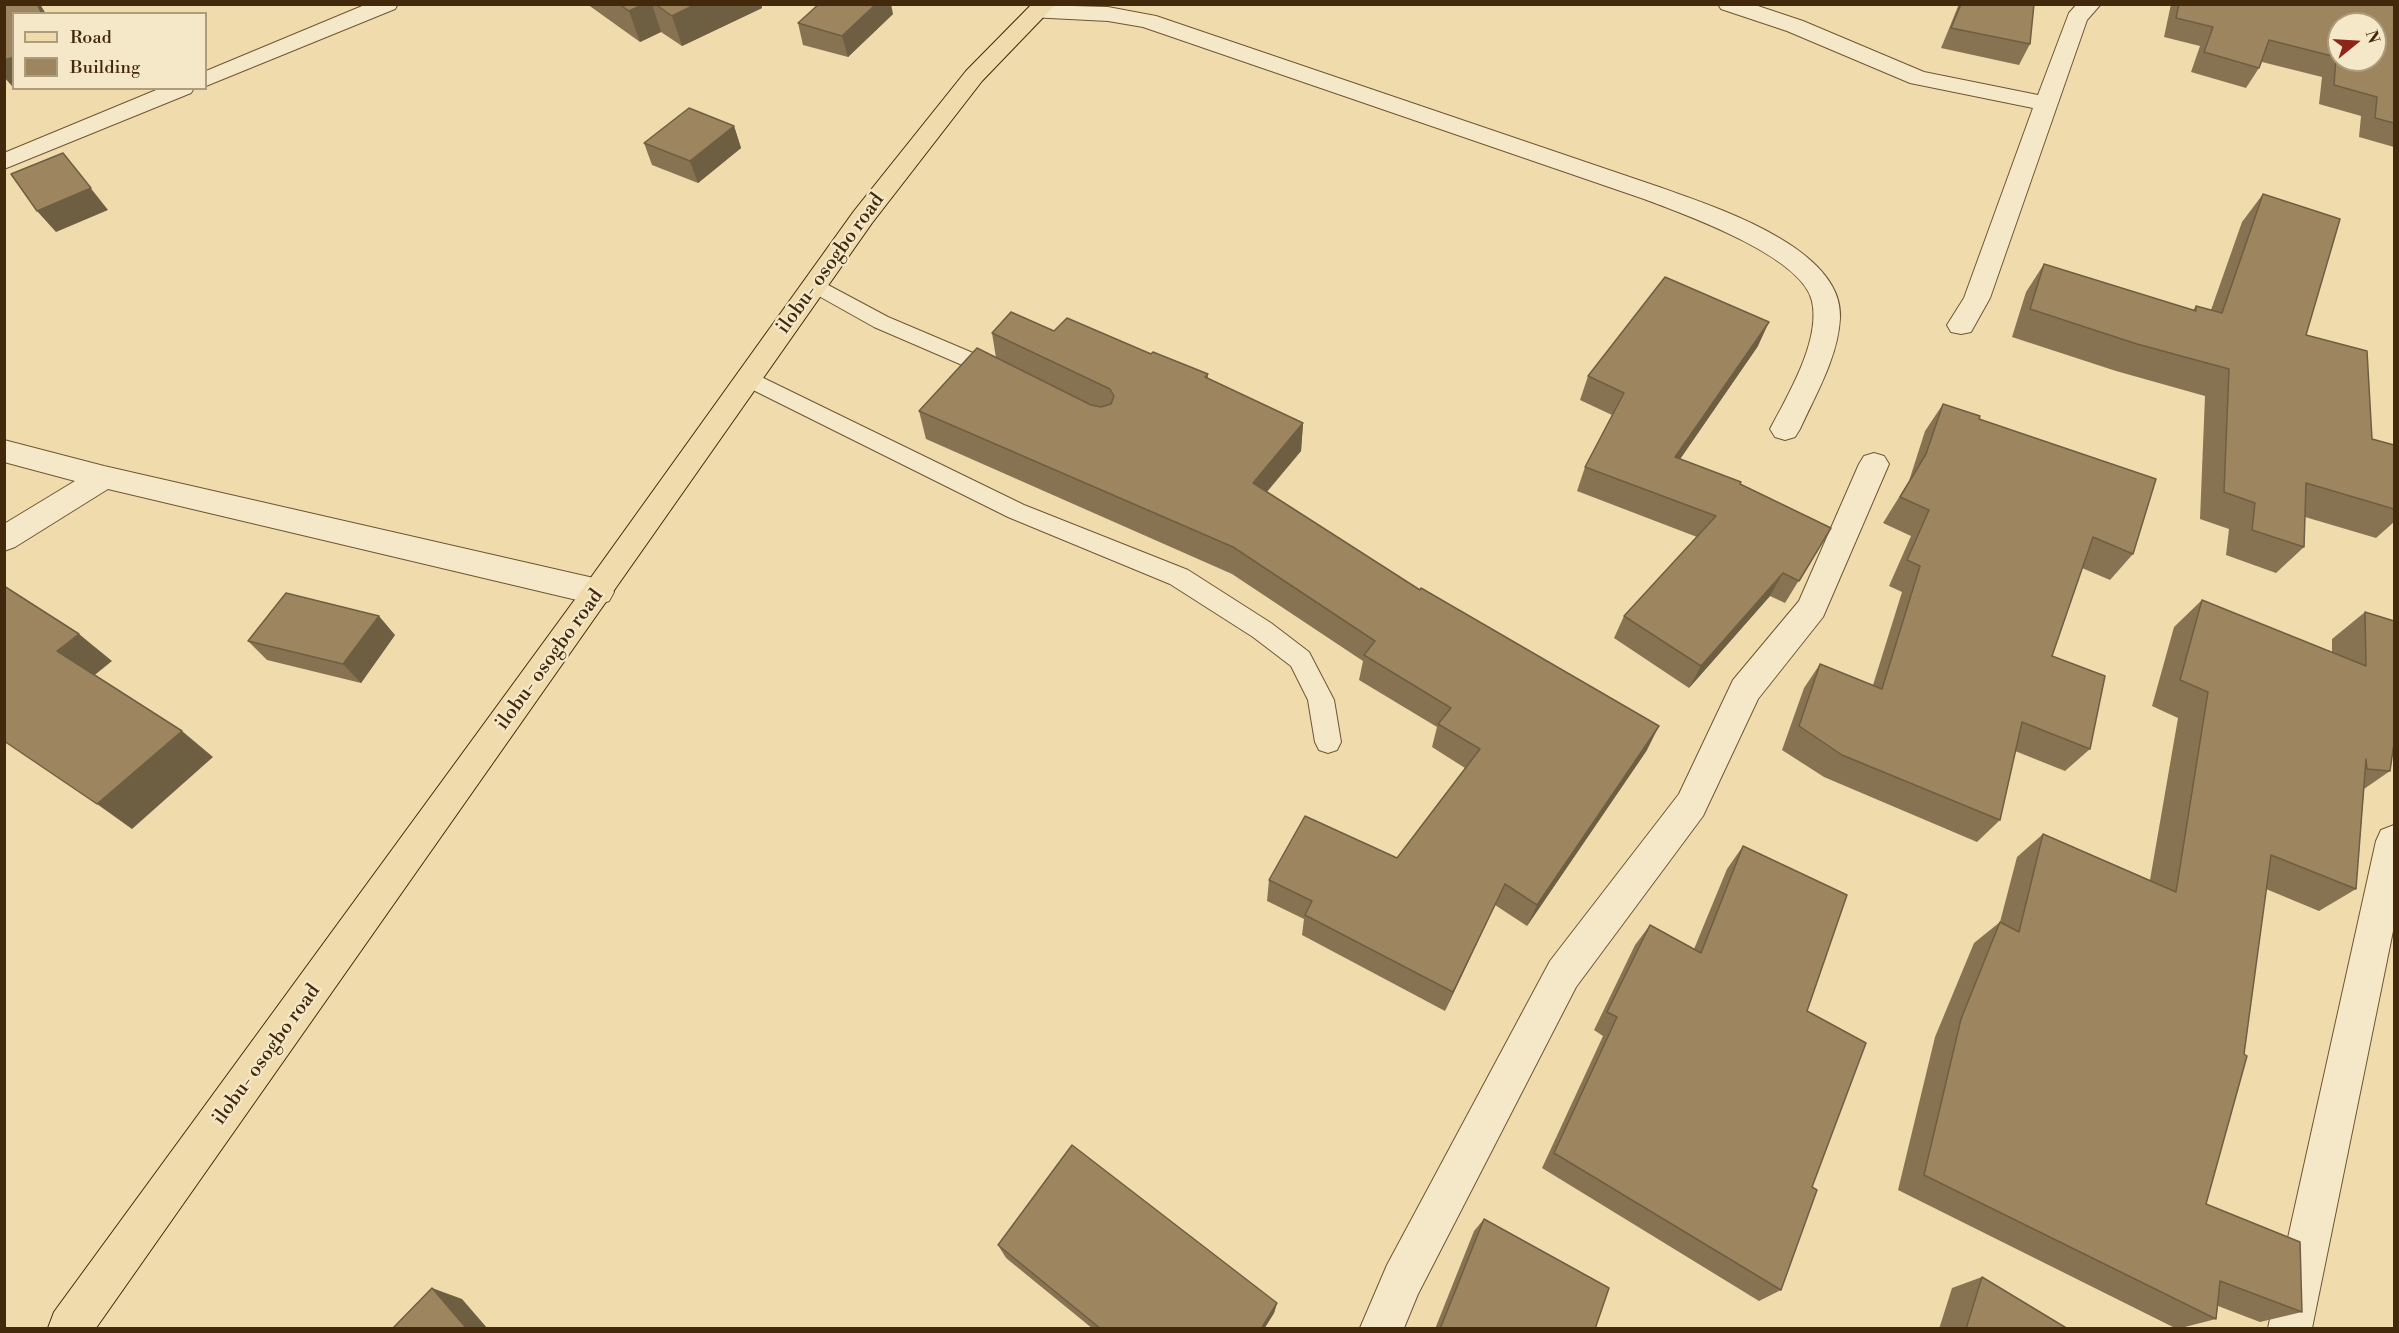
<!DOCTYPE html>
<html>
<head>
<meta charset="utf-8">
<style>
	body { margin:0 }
	#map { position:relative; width:2399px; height:1333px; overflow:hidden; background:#f0dbac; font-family:"Libre Bodoni",serif }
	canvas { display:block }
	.frame { position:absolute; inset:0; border:6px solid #43290b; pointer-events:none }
	.legend { position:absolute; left:12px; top:12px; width:195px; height:78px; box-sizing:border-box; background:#f5e8c9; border:2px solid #ae9c7d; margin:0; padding:8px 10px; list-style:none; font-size:18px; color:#43290b }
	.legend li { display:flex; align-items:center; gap:12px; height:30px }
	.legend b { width:30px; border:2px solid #ae9c7d }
	.north { position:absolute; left:2327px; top:12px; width:60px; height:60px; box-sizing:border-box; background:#f5e8c9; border:2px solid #ae9c7d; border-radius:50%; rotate:72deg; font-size:16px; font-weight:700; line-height:24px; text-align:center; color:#43290b }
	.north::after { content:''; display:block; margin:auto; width:21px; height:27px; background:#8f2418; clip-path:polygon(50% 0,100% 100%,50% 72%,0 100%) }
</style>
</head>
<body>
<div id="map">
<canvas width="2399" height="1333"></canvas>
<div class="frame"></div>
<ul class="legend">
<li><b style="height:8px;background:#f0dbac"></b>Road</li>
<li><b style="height:16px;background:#9d865f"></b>Building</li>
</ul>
<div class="north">N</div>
</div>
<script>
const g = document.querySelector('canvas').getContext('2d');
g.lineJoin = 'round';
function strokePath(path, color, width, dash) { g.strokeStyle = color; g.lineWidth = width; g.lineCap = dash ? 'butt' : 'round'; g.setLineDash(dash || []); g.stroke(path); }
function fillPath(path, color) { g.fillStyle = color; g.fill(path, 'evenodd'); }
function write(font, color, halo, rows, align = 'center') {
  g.font = font + ' "Libre Bodoni",serif'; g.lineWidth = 4.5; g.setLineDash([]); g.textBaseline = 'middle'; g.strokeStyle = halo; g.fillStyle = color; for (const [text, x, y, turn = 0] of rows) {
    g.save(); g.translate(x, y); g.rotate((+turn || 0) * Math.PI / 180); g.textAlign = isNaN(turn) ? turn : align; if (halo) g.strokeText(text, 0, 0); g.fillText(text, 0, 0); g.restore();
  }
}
const service = new Path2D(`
	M815 278 888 317 1006 367 1009 372 1006 377 998 380 990 377 874 327 808 290 805 285 808 280Z
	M749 371 1024 505 1188 570 1271 623 1309 652 1334 700 1341 742 1337 750 1328 753 1319 750 1315 742 1308 700 1291 666 1253 637 1170 584 1008 517 741 384 738 379 741 374Z`);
const minor = new Path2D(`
	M367 4H398L395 9 206 86V71Z
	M1718 4H1752L1803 21 1924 72 2038 95 2069 13 2077 4H2101L2087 20 1990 298 1971 332 1961 334 1951 332 1947 325 1964 298 2033 108 1910 83 1787 31 1721 9Z
	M1038 5 1108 7 1156 16 1662 188C1715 207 1844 248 1840 318 1838 357 1816 394 1800 429L1795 437 1785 440 1775 437 1770 429C1788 395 1821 340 1812 301 1802 256 1684 214 1644 199L1143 27 1108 21 1030 17 1027 12 1030 7Z
	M161 88H194L191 93 4 169V153Z
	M4 440 104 466 598 579 609 583 614 592 609 601 598 605 108 489 15 547 4 551V524L75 481 4 462Z
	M1874 453 1884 456 1889 464 1823 617 1758 699 1703 816 1576 987 1418 1294 1404 1328H1360L1387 1265 1550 961 1679 794 1733 680 1799 601 1859 464 1864 456Z
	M2394 825V926L2312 1328H2268L2376 841 2381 830Z`);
const primary = new Path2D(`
	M1032 4H1056L982 81 872 223 96 1328H48L54 1312 587 583 854 211 966 71Z`);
const wall = new Path2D(`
	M587 4H761L762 8 682 46 661 32 640 42Z
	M1959 4H2034L2030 44 2019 65 1941 48Z
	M2171 4H2394V147L2359 137 2361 116 2319 104 2322 77 2262 62 2259 68 2246 88 2191 72 2200 46 2164 37Z
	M893 14 848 57 803 45 798 23Z
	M734 126 741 148 698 183 652 165 644 143Z
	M2263 194 2306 335 2372 439 2394 445V522L2376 538 2305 517 2304 547 2276 573 2226 555 2229 529 2200 519 2205 396 2116 371 2012 337 2026 292 2044 264 2193 310 2196 306 2211 310 2242 222Z
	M1054 331 1151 354 1208 374V379L1303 423 1301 451 1267 492 1647 750 1527 926 1495 905 1445 1011 1302 935 1304 919 1267 901 1269 880 1397 858 1465 768 1432 747 1437 727 1359 680 1363 661 1232 574 926 439 919 411 996 358 992 333Z
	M1758 346 1680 459 1740 484 1831 528 1785 603 1770 596 1689 688 1614 638 1624 616 1697 537 1577 491 1585 467 1612 415 1580 400 1588 376Z
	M1943 404 1979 419 2133 554 2110 580 2082 568 2052 656 2090 749 2065 771 2015 751 2000 820 1977 842 1824 777 1782 750 1804 688 1820 664 1873 685 1902 592 1889 586 1911 536 1883 523 1909 481 1925 431Z
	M2202 600 2332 653V639L2365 612 2390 771 2364 789 2356 889 2319 911 2266 889 2206 1204 2302 1312 2260 1322 2218 1306 2216 1319 2177 1329 1898 1190 1935 1037 1974 943 2000 922 2017 857 2043 834 2150 880 2178 718 2152 706 2174 627Z
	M395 635 361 683 267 660 248 641Z
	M1743 846 1807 1011 1812 1187 1781 1290 1759 1301 1542 1168 1603 1036 1594 1030 1635 945 1650 925 1694 949 1727 869Z
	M1484 1219 1595 1329H1435L1474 1231Z
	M998 1245 1277 1303 1274 1313 1264 1329H1093L1006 1258Z
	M1982 1277 2068 1329H1939L1952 1288Z`);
const shadedWall = new Path2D(`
	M37 4H40L46 14H42Z
	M644 4H652L661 32 640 42 629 11Z
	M696 4H761L762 8 682 46 672 16Z
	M876 4H891L893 14 848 57 842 36Z
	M14 57V85L12 86 4 77V60Z
	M734 126 741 148 698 183 690 161Z
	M63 153 108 210 56 232 37 211Z
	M1769 322 1758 346 1665 481 1675 457Z
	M1303 423 1301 451 1251 510 1253 483Z
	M1783 573 1770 596 1689 688 1701 666Z
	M379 616 395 635 361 683 343 664Z
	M79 634 112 661 91 678 57 651Z
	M1659 726 1647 750 1527 926 1537 905Z
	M182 731 213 757 132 829 97 804Z
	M1505 884 1495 905 1445 1011 1453 992Z
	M432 1288 462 1299 488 1329H467Z
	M1277 1303 1274 1313 1264 1329H1261Z`);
const building = new Path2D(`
	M4 4H37L42 14H14V57L4 60Z
	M619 4H644L629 11Z
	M655 4H696L672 16Z
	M819 4H876L842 36 798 23Z
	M1961 4H2034L2030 44 1951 28Z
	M2179 4H2394V123L2375 118 2377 97 2334 85 2336 57 2269 40 2259 68 2204 52 2213 27 2176 18ZM2339 24H2375V60H2339Z
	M689 108 734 126 690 161 644 143Z
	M63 153 91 188 37 211 11 174Z
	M2263 194 2340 219 2306 335 2367 351 2372 439 2394 445V509L2306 483 2304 547 2252 530 2255 503 2224 492 2229 369 2137 344 2030 309 2044 264 2196 311V306L2222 313Z
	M1665 277 1769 322 1675 457 1741 482 1740 484 1831 528 1799 581 1783 573 1701 666 1624 616 1716 516 1585 467 1624 393 1588 376Z
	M1011 312 1054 331 1067 318 1151 354 1153 352 1208 374 1205 377 1303 423 1253 483 1420 590 1421 588 1659 726 1537 905 1505 884 1453 992 1305 915 1312 901 1269 880 1305 816 1397 858 1480 749 1438 724 1451 708 1364 655 1375 641 1233 547 919 411 977 348 1091 405 1101 407 1111 404 1114 396 1110 389 992 333Z
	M1943 404 1980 416 1979 419 2156 479 2133 554 2093 537 2052 656 2105 676 2090 749 2022 722 2000 820 1842 755 1799 726 1820 664 1882 689 1920 566 1907 560 1929 510 1900 497 1926 454Z
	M4 586 79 634 57 651 182 731 97 804 4 741Z
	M286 593 379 616 343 664 248 641Z
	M2202 600 2366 666 2365 612 2394 621V743L2390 771 2367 769 2366 759 2356 889 2271 855 2244 1054 2247 1056 2206 1204 2300 1242 2302 1312 2220 1281 2216 1319 1924 1175 1961 1019 2000 922 2019 932 2043 834 2176 892 2208 692 2180 680Z
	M1743 846 1847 895 1807 1011 1866 1043 1812 1187 1817 1190 1781 1290 1554 1153 1617 1017 1607 1012 1650 925 1701 953Z
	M1072 1145 1277 1303 1261 1329H1101L998 1245Z
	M1484 1219 1609 1288 1595 1329H1440Z
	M1982 1277 2068 1329H1966Z
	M432 1288 467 1329H392Z`);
const streetNames = [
	["ilobu- osogbo road",831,264,-54],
	["ilobu- osogbo road",550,660,-54],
	["ilobu- osogbo road",267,1055,-54]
];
strokePath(service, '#6e5633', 2);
strokePath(minor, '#6e5633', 2);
strokePath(primary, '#43290b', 2);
fillPath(service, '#f5e8c9');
fillPath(minor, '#f5e8c9');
fillPath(primary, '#f0dbac');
fillPath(wall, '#877352');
fillPath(shadedWall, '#6e5e42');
fillPath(building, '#9d865f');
strokePath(building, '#6e5e42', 1.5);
write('20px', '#43290b', '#f5e8c9', streetNames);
</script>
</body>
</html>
